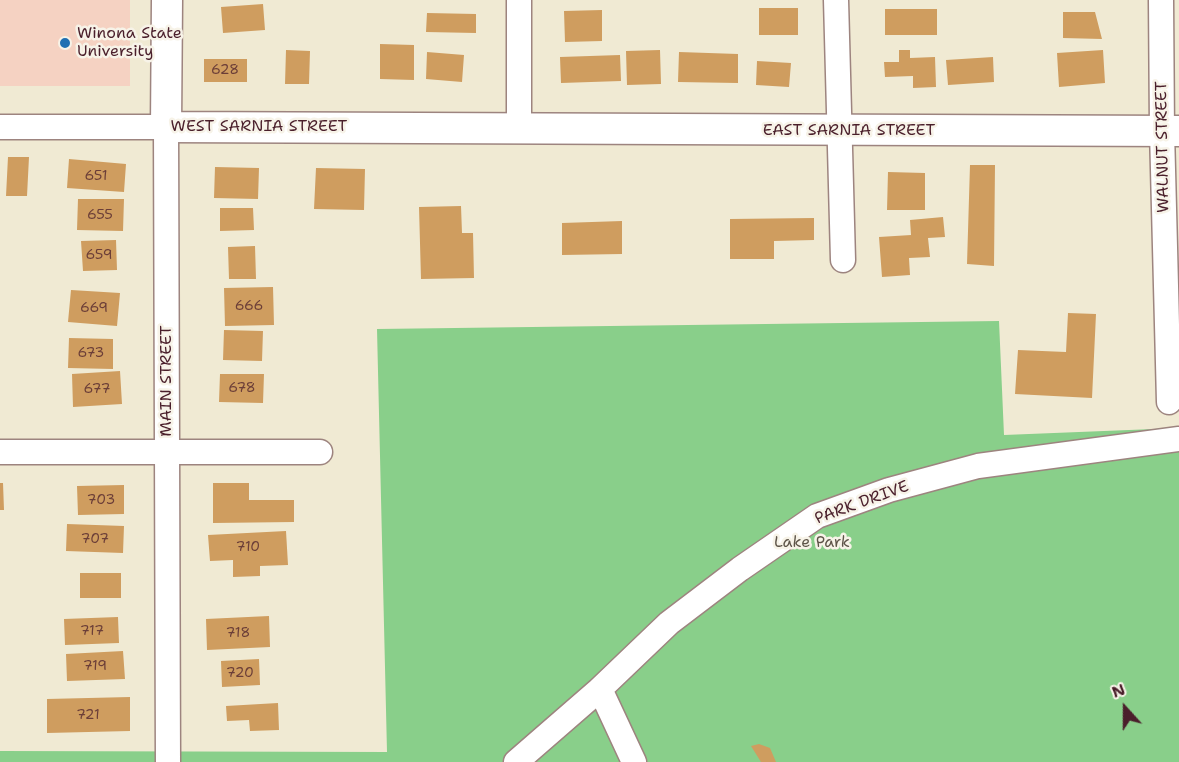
<!DOCTYPE html>
<html>
<head>
<meta charset="utf-8">
<style>
	body { margin:0 }
	#map { position:relative; width:1179px; height:762px; overflow:hidden; background:#f0ead3; font-family:"Shantell Sans",sans-serif }
	canvas { display:block }
	.north { position:absolute; left:1095px; top:678px; width:60px; height:60px; -webkit-text-stroke:4px #f7f3e8; paint-order:stroke; rotate:339deg; font-size:16px; font-weight:700; line-height:24px; text-align:center; color:#4a1f2b }
	.north::after { content:''; display:block; margin:auto; width:21px; height:27px; background:#4a1f2b; clip-path:polygon(50% 0,100% 100%,50% 72%,0 100%) }
</style>
</head>
<body>
<div id="map">
<canvas width="1179" height="762"></canvas>
<div class="north">N</div>
</div>
<script>
const g = document.querySelector('canvas').getContext('2d');
g.lineJoin = 'round';
function fillPath(path, color) { g.fillStyle = color; g.fill(path, 'evenodd'); }
function strokePath(path, color, width, dash) { g.strokeStyle = color; g.lineWidth = width; g.lineCap = dash ? 'butt' : 'round'; g.setLineDash(dash || []); g.stroke(path); }
function write(font, color, halo, rows, align = 'center') {
  g.font = font + ' "Shantell Sans",sans-serif'; g.lineWidth = 5; g.setLineDash([]); g.textBaseline = 'middle'; g.strokeStyle = halo; g.fillStyle = color; for (const [text, x, y, turn = 0] of rows) {
    g.save(); g.translate(x, y); g.rotate((+turn || 0) * Math.PI / 180); g.textAlign = isNaN(turn) ? turn : align; if (halo) g.strokeText(text, 0, 0); g.fillText(text, 0, 0); g.restore();
  }
}
const built = new Path2D(`
	M0 0H130V86H0Z`);
const green = new Path2D(`
	M999 321 1004 435 1179 428V762H0V751L387 752 377 329Z`);
const building = new Path2D(`
	M263 4 265 30 223 33 221 7Z
	M759 8H798V35H759Z
	M885 9H937V35H885Z
	M602 10V41L565 42 564 11Z
	M1063 12H1095L1102 39 1063 38Z
	M427 13 476 14V33L426 32Z
	M380 44 414 45V80L380 79Z
	M286 50 310 51 309 84H285Z
	M660 50 661 84 627 85 626 51Z
	M899 50H910V58L935 57 936 87 913 88V76L885 77 884 62H899Z
	M1103 50 1105 83 1059 87 1057 53Z
	M427 52 464 55 462 82 426 79Z
	M679 52 738 54V83L678 82Z
	M620 55 621 81 561 83 560 57Z
	M993 57 994 82 948 85 946 60Z
	M204 59H247V82H204Z
	M757 61 791 63 789 87 756 85Z
	M8 157H29L27 196H6Z
	M69 159 126 164 124 192 67 188Z
	M970 165H995L994 266 967 264Z
	M215 167 259 168 258 199 214 198Z
	M316 168 365 169 364 210 314 209Z
	M888 172 925 173V210H887Z
	M78 199H124L123 231 77 230Z
	M461 206 462 233H473L474 278 421 279 419 207Z
	M220 208H253L254 230 220 231Z
	M943 217 945 237 928 238 930 257 909 258 910 275 882 277 879 237 911 235 910 220Z
	M814 218V240L774 241V259H730V219Z
	M622 221V254L562 255V223Z
	M116 240 117 270 83 271 81 241Z
	M255 246 256 279H229L228 247Z
	M273 287 274 325 225 326 224 288Z
	M71 290 120 293 117 326 68 322Z
	M1068 313 1096 314 1092 398 1015 394 1018 350 1066 352Z
	M224 330 263 331 262 361 223 360Z
	M69 338 113 339V369L68 368Z
	M120 371 122 404 73 407 72 374Z
	M220 374H264L263 403 219 402Z
	M0 483H3L4 510H0Z
	M213 483H249V500H294V522L213 523Z
	M124 485V514L78 515 77 486Z
	M67 524 124 526 123 553 66 551Z
	M286 531 288 565 260 566V576L233 577V560L210 561 208 535Z
	M80 573H121V598H80Z
	M269 616 270 647 207 650 206 619Z
	M118 617 119 643 65 645 64 619Z
	M123 651 125 679 67 681 66 654Z
	M259 659 260 685 222 687 221 661Z
	M130 697V731L47 733V699Z
	M278 703 279 730 250 731 249 720 227 721 226 706Z
	M759 744 770 748 776 762H761L751 746Z`);
const minor = new Path2D(`
	M519 0V128
	M836 0 843 260
	M1161 0 1162 131 1169 402
	M0 127H166L168 762
	M0 452H320
	M600 689 634 762
	M516 762 600 689 669 623 740 569 817 516 889 490 978 466 1179 439`);
const major = new Path2D(`
	M167 0 166 127 1179 131`);
const markers = [
	[65,43,6,"#1f6fb2"]
];
const numberNames = [
	["628",225,70],
	["651",96,176],
	["655",100,215],
	["659",99,255],
	["666",249,306],
	["669",94,308],
	["673",91,353],
	["678",242,388],
	["677",97,389],
	["703",101,500],
	["707",95,539],
	["710",248,547],
	["717",92,631],
	["718",238,633],
	["719",95,666],
	["720",240,673],
	["721",88,715]
];
const poiNames = [
	["Winona State",77,34],
	["University",77,52]
];
const streetNames = [
	["WEST SARNIA STREET",259,127],
	["EAST SARNIA STREET",849,131],
	["WALNUT STREET",1163,147,-91],
	["MAIN STREET",167,381,-90],
	["PARK DRIVE",862,503,-20]
];
const parkNames = [
	["Lake Park",812,543]
];
fillPath(built, '#f5d2c2');
fillPath(green, '#89cf8a');
fillPath(building, '#cf9d5f');
strokePath(minor, '#9d847f', 27);
strokePath(major, '#9d847f', 33);
strokePath(minor, '#fff', 24);
strokePath(major, '#fff', 30);
for (const [x, y, r, color] of markers) { const dot = new Path2D(); dot.arc(x, y, r, 0, 2 * Math.PI); g.fillStyle = color; g.fill(dot); strokePath(dot, '#f7f3e8', 2); }
write('14px', '#6b3e38', null, numberNames);
write('16px', '#4a1f2b', '#f7f3e8', poiNames, 'left');
write('16px', '#4a1f2b', '#f7f3e8', streetNames);
write('16px', '#5d5448', '#f7f3e8', parkNames);
</script>
</body>
</html>
